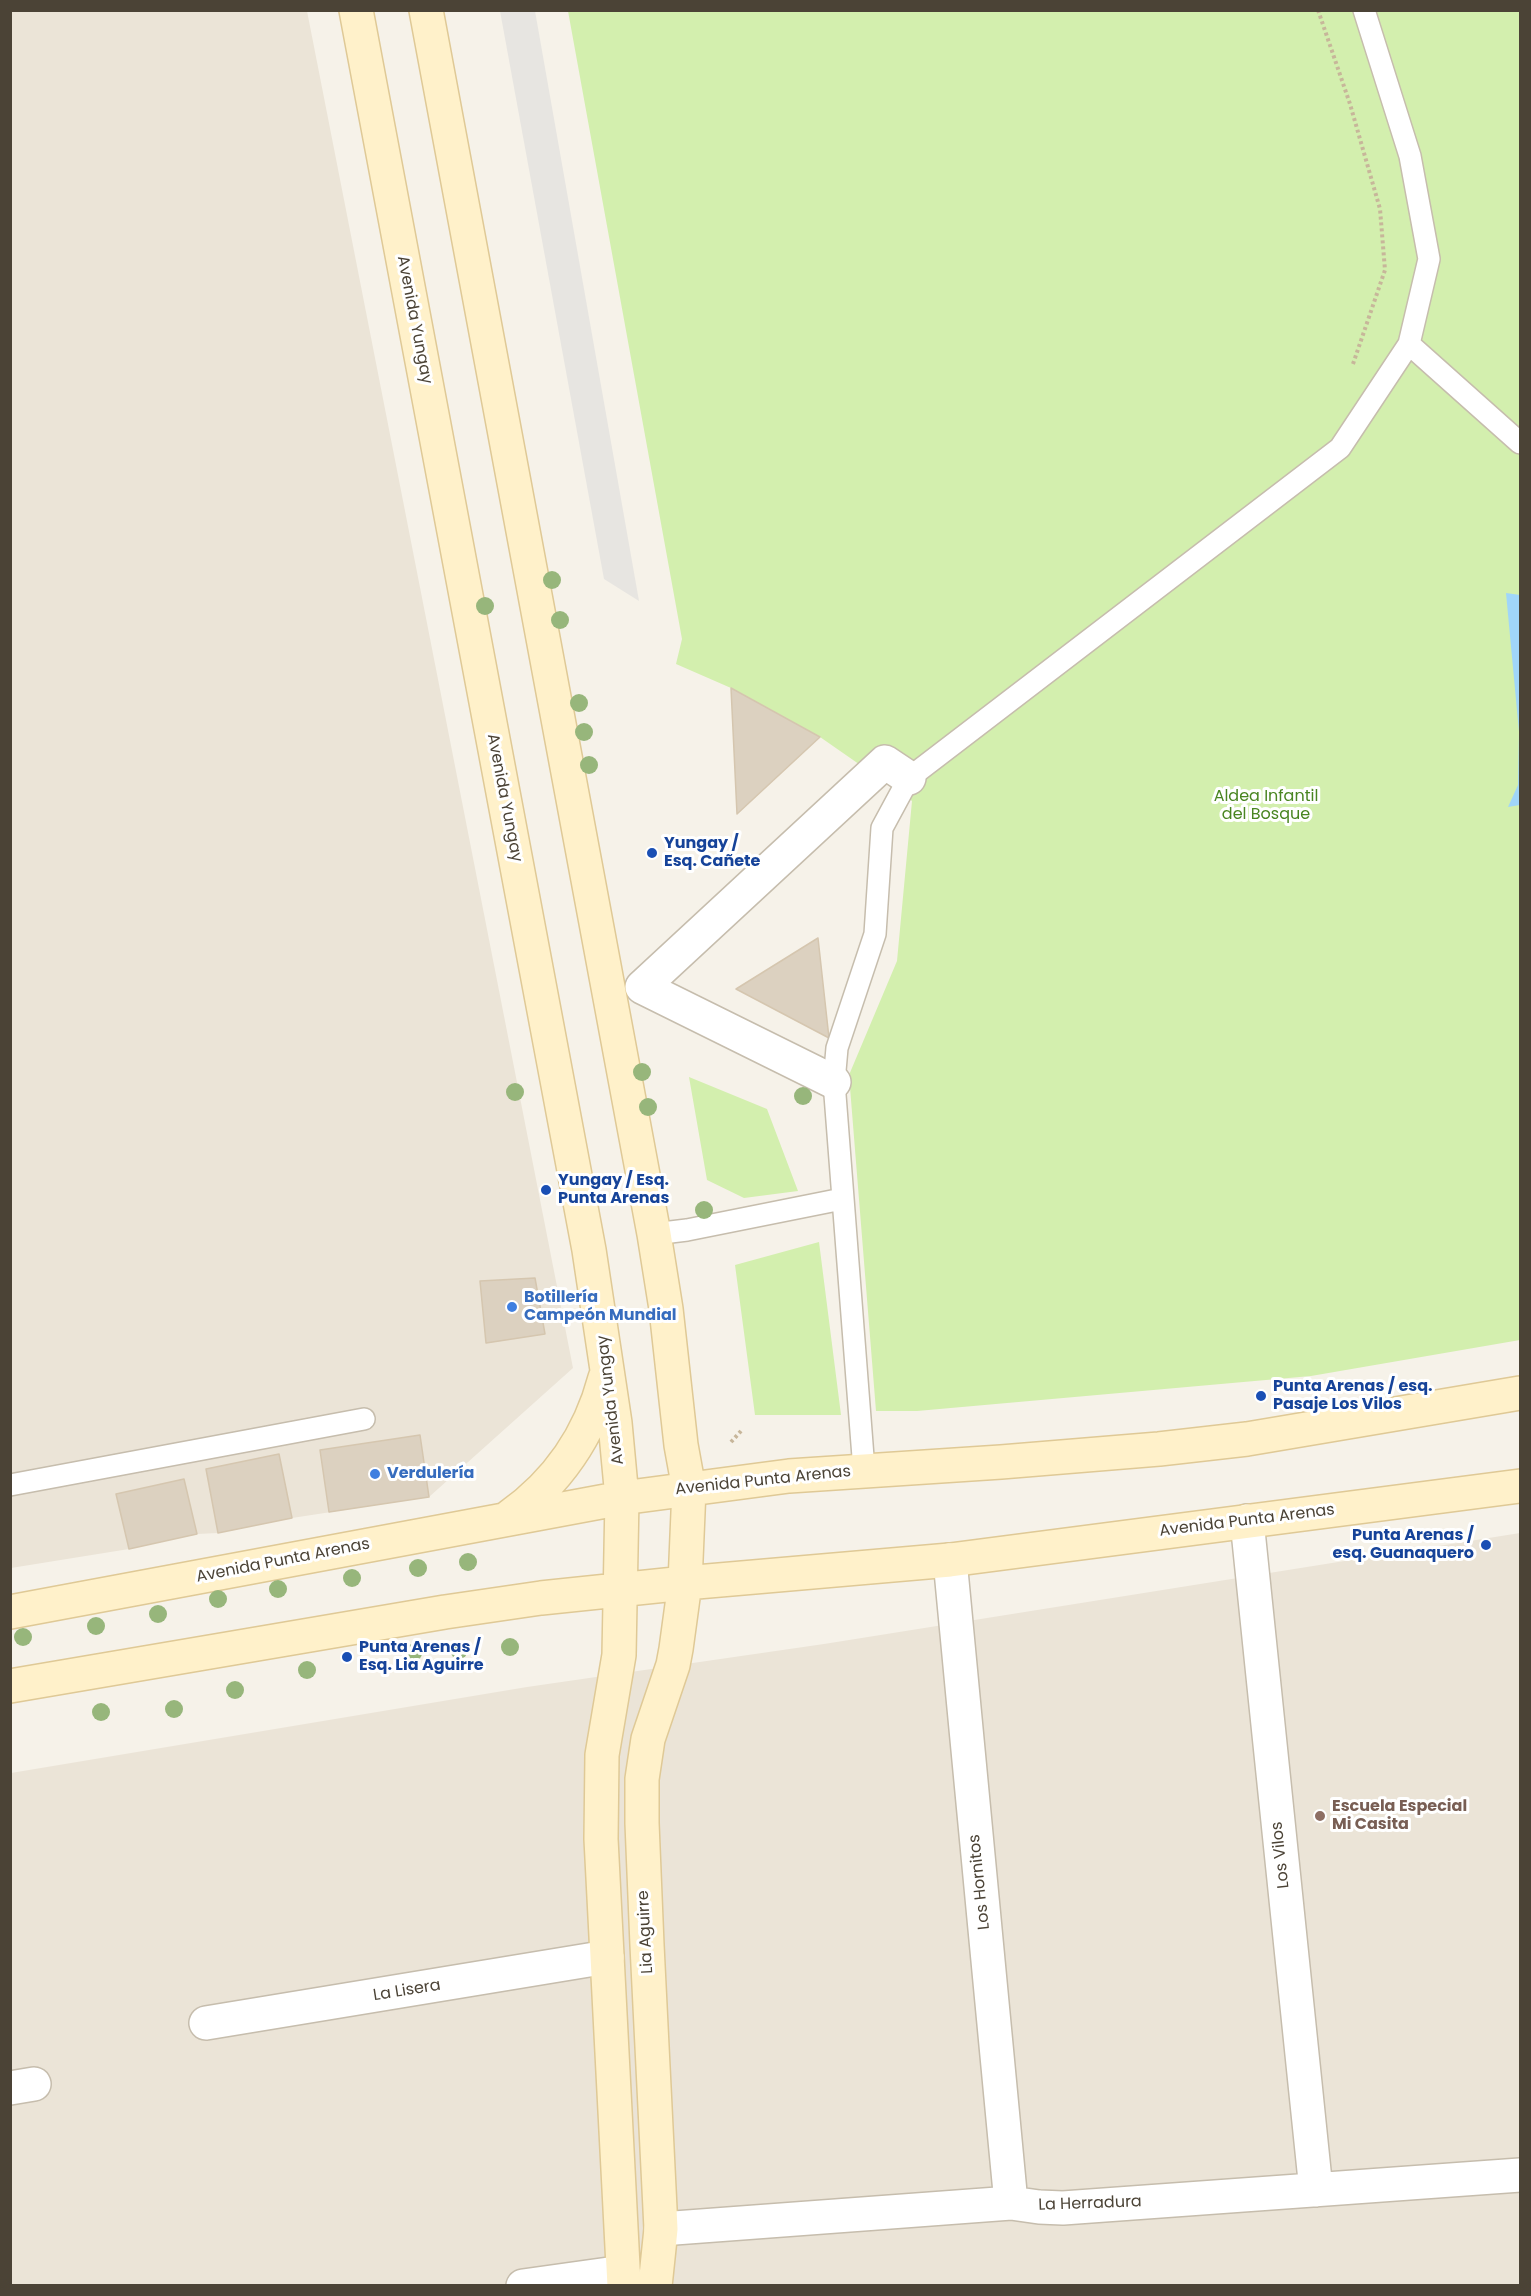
<!DOCTYPE html>
<html>
<head>
<meta charset="utf-8">
<style>
	body { margin:0 }
	#map { position:relative; width:1531px; height:2296px; overflow:hidden; background:#f6f2e9; font-family:Poppins,sans-serif }
	canvas { display:block }
	.frame { position:absolute; inset:0; border:12px solid #4b4336; pointer-events:none }
</style>
</head>
<body>
<div id="map">
<canvas width="1531" height="2296"></canvas>
<div class="frame"></div>
</div>
<script>
const g = document.querySelector('canvas').getContext('2d');
g.lineJoin = 'round';
function fillPath(path, color) { g.fillStyle = color; g.fill(path, 'evenodd'); }
function strokePath(path, color, width, dash) { g.strokeStyle = color; g.lineWidth = width; g.lineCap = dash ? 'butt' : 'round'; g.setLineDash(dash || []); g.stroke(path); }
function write(font, color, halo, rows, align = 'center') {
  g.font = font + ' Poppins,sans-serif'; g.lineWidth = 6; g.setLineDash([]); g.textBaseline = 'middle'; g.strokeStyle = halo; g.fillStyle = color; for (const [text, x, y, turn = 0] of rows) {
    g.save(); g.translate(x, y); g.rotate((+turn || 0) * Math.PI / 180); g.textAlign = isNaN(turn) ? turn : align; if (halo) g.strokeText(text, 0, 0); g.fillText(text, 0, 0); g.restore();
  }
}
const residential = new Path2D(`
	M11 11H307L573 1368 429 1497 292 1518 218 1533 197 1534 129 1549 11 1568Z
	M1520 1533V2285L11 2286V1773L527 1687 824 1644Z`);
const green = new Path2D(`
	M568 11H1520V1340L1311 1376 917 1411H876L849 1075 897 961 912 801 820 737 731 688 676 664 682 639Z
	M689 1077 767 1109 798 1191 744 1198 707 1180Z
	M819 1242 841 1415H755L735 1265Z`);
const parking = new Path2D(`
	M500 11H535L639 601 604 579Z`);
const water = new Path2D(`
	M1506 593 1520 595V805L1508 807 1518 785 1519 732Z`);
const building = new Path2D(`
	M731 688 820 737 737 814Z
	M818 938 829 1038 736 989Z
	M535 1278 545 1334 486 1343 480 1281Z
	M420 1435 429 1497 329 1512 320 1450Z
	M279 1454 292 1518 218 1533 206 1469Z
	M184 1479 197 1534 129 1549 116 1494Z`);
const path = new Path2D(`
	M1318 10 1350 104 1380 209 1385 270 1353 364
	M731 1442 741 1431`);
const lane = new Path2D(`
	M1409 344 1520 443
	M654 1234 687 1230 842 1199
	M864 1470 834 1082 837 1048 875 934 882 828 909 778 1340 448 1409 344 1429 259 1410 156 1364 10
	M10 1485 364 1419`);
const street = new Path2D(`
	M834 1082 642 987 885 762 909 778
	M1247 1521 1316 2190
	M950 1560 1011 2203
	M206 2023 607 1957
	M10 2088 34 2084
	M661 2229 1011 2203 1039 2207 1063 2208 1520 2175
	M523 2286 623 2272`);
const secondary = new Path2D(`
	M356 10 589 1250 615 1423 622 1498 619 1655 602 1755 601 1839 624 2286
	M426 10 654 1234 666 1309 681 1445 689 1489 685 1583 676 1649 673 1665 648 1739 642 1779V1823L647 1945 661 2229 655 2286
	M509 1517C557 1483 590 1435 605 1378
	M10 1612 622 1498 789 1476 1001 1462 1159 1449 1247 1439 1520 1393
	M10 1686 445 1612 541 1598 685 1583 950 1560 1520 1486`);
const trees = [
	[552,580],
	[485,606],
	[560,620],
	[579,703],
	[584,732],
	[589,765],
	[642,1072],
	[515,1092],
	[803,1096],
	[648,1107],
	[704,1210],
	[468,1562],
	[418,1568],
	[352,1578],
	[278,1589],
	[218,1599],
	[158,1614],
	[96,1626],
	[23,1637],
	[510,1647],
	[459,1650],
	[413,1653],
	[307,1670],
	[235,1690],
	[174,1709],
	[101,1712]
];
const markers = [
	[652,853,6,"#1a4fb4"],
	[546,1190,6,"#1a4fb4"],
	[512,1307,6,"#3f7fe0"],
	[1261,1396,6,"#1a4fb4"],
	[375,1474,6,"#3f7fe0"],
	[1486,1545,6,"#1a4fb4"],
	[347,1657,6,"#1a4fb4"],
	[1320,1816,6,"#8d6e63"]
];
const streetNames = [
	["Avenida Yungay",414,320,79],
	["Avenida Yungay",504,798,79],
	["Avenida Yungay",611,1400,-97],
	["Avenida Punta Arenas",763,1481,-6],
	["Avenida Punta Arenas",1247,1521,-7],
	["Avenida Punta Arenas",283,1561,-11],
	["Los Vilos",1281,1855,-96],
	["Los Hornitos",980,1882,-96],
	["Lia Aguirre",646,1932,-93],
	["La Lisera",407,1991,-9],
	["La Herradura",1090,2204,-2]
];
const parkNames = [
	["Aldea Infantil",1266,797],
	["del Bosque",1266,815]
];
const transitNames = [
	["Yungay /",664,844],
	["Esq. Cañete",664,862],
	["Yungay / Esq.",558,1181],
	["Punta Arenas",558,1199],
	["Punta Arenas / esq.",1273,1387],
	["Pasaje Los Vilos",1273,1405],
	["Punta Arenas /",1474,1536,"right"],
	["esq. Guanaquero",1474,1554,"right"],
	["Punta Arenas /",359,1648],
	["Esq. Lia Aguirre",359,1666]
];
const shopNames = [
	["Botillería",524,1298],
	["Campeón Mundial",524,1316],
	["Verdulería",387,1474]
];
const educationNames = [
	["Escuela Especial",1332,1807],
	["Mi Casita",1332,1825]
];
fillPath(residential, '#ebe4d7');
fillPath(green, '#d3efae');
fillPath(parking, '#e7e5e1');
fillPath(water, '#a0d6f9');
fillPath(building, '#dcd1c0');
strokePath(building, '#d5c6af', 1.5);
strokePath(lane, '#c6bdad', 24);
strokePath(street, '#c6bdad', 36);
strokePath(secondary, '#dfc996', 36);
strokePath(path, '#c7b69a', 4, [3, 3]);
strokePath(lane, '#fff', 21);
strokePath(street, '#fff', 33);
strokePath(secondary, '#fff1ca', 33);
g.fillStyle = '#97b67b';
for (const [x, y] of trees) { g.beginPath(); g.arc(x, y, 9, 0, 2 * Math.PI); g.fill(); }
for (const [x, y, r, color] of markers) { const dot = new Path2D(); dot.arc(x, y, r, 0, 2 * Math.PI); g.fillStyle = color; g.fill(dot); strokePath(dot, '#fff', 2); }
write('16px', '#4b4336', '#fff', streetNames);
write('16px', '#498521', '#fff', parkNames);
write('bold 16px', '#164399', '#fff', transitNames, 'left');
write('bold 16px', '#366cbe', '#fff', shopNames, 'left');
write('bold 16px', '#785e54', '#fff', educationNames, 'left');
</script>
</body>
</html>
